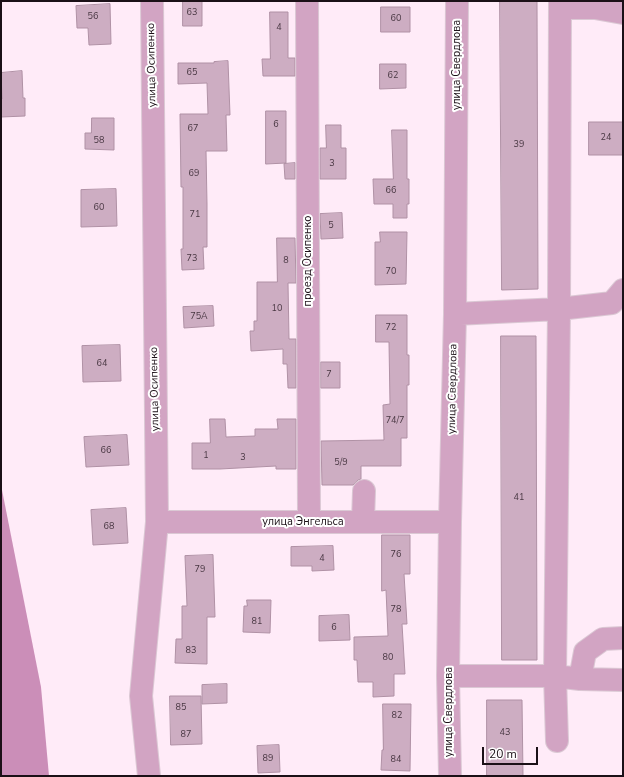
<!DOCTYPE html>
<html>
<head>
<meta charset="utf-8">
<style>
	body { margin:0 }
	#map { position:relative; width:624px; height:777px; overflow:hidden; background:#ffebf8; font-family:"Nunito Sans",sans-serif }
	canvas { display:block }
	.frame { position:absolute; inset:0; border:2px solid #1b1017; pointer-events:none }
	.scale { position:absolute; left:482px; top:747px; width:56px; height:18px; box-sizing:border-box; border:2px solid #1b1017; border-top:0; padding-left:5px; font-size:12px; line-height:14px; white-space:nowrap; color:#1b1017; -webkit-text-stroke:3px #fff; paint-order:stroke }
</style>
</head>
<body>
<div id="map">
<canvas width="624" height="777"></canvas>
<div class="frame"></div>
<div class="scale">20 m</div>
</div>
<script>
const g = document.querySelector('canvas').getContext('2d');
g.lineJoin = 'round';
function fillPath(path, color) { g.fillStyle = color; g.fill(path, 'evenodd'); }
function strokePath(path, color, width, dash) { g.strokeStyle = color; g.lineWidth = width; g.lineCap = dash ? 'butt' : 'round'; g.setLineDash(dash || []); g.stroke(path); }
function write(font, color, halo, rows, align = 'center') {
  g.font = font + ' "Nunito Sans",sans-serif'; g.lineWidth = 4; g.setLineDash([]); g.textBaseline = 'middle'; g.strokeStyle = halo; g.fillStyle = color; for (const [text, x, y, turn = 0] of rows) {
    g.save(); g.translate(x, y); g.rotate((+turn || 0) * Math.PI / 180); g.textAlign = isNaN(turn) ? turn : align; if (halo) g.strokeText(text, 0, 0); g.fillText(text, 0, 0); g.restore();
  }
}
const water = new Path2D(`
	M1 485 41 687 49 776H1Z`);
const building = new Path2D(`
	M183 1H202V26H183Z
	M500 1H537L538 289 502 290Z
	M110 4 111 44 89 45 88 28H77L76 6Z
	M381 7H410V32H381Z
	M270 12H288V58H295V76H263L262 59H270Z
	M228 61 230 115H226L227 151H206L207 204V247H203L204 269 182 270 181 249H183V187H181L180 114H208L207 83 178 84V63H214V62Z
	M380 64H406V88L380 89Z
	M22 71 23 98H25V116L1 117V99H2L1 73Z
	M266 111H286V163L266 164Z
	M92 118H114V150L85 149V133H91Z
	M589 122H623V155H589Z
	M326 125H341V148H346V179H320V148H326Z
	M392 130H407V179H409V204H407V218H393V204H374L373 179H393Z
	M295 163V179H285L284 164Z
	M116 189 117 226 81 227V190Z
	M342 213 343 238 321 239 320 214Z
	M380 232H407L406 284 375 285V242H380Z
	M277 238H295L296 283H288L289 339H296V388H288L287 364H283V349L251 351 250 331H254V321H257V282H277Z
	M213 306 214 326 184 328 183 307Z
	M376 315H407V355H409V385H407V438H401V466H361V479L358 480 353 485H322L321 441 384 440 383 405 390 404 389 342H376Z
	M501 336H536L537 660H502Z
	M120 345 121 381 83 382 82 346Z
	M321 362H340V388H321Z
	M210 419H225L226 437 255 436V429H278L277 419H296V469H276V466L220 469H192V443H210Z
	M127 435 129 465 86 467 84 437Z
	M126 508 128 543 93 545 91 510Z
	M382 535H410V574H404L407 624H402L405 674H394V696L373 697V682H358L357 660H354V637L388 636 386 590 382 591Z
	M333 546 334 570 312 571V566H291V547Z
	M213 555 215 617H207V664L175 663 176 639H182V606H187L185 556Z
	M247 600H271L270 633 243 632 244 606H247Z
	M349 615 350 640 319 641V616Z
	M227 684V703L202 704V685Z
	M170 696H201L202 744 171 745Z
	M487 700H522L523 776H487Z
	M383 704H411L410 771 381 770 382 750H383Z
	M279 745 280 772 258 773 257 746Z`);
const minor = new Path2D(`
	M307 1 309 521
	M560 8H595L623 13
	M455 314 559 309 612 303 623 290
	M363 521 364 491
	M157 522H450
	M448 676H555L580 679 623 680
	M580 679 585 652 603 639 623 638
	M557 741 555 676 559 309 560 1
	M149 776 141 696 157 522 152 1
	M450 776 448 676 450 522 455 314 457 1`);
const numberNames = [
	["63",192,13],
	["56",93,17],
	["60",396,19],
	["4",279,28],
	["65",192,73],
	["62",393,76],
	["6",276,125],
	["67",193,129],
	["24",606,138],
	["58",99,141],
	["39",519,145],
	["3",332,164],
	["69",194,174],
	["66",391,191],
	["60",99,208],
	["71",195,215],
	["5",331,226],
	["73",192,259],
	["8",286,261],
	["70",391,272],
	["10",277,309],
	["75А",199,317],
	["72",391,328],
	["64",102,364],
	["7",329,375],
	["74/7",395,421],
	["66",106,451],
	["1",206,456],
	["3",243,458],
	["5/9",341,463],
	["41",519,498],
	["68",109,527],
	["76",396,555],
	["4",322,559],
	["79",200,570],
	["78",396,610],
	["81",257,622],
	["6",334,628],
	["83",191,651],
	["80",388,658],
	["85",181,708],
	["82",397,716],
	["43",505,733],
	["87",186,735],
	["89",268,759],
	["84",396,760]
];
const streetNames = [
	["улица Осипенко",152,65,-91],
	["улица Свердлова",457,65,-90],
	["проезд Осипенко",308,261,-90],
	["улица Осипенко",155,389,-91],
	["улица Свердлова",453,389,-89],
	["улица Энгельса",303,522],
	["улица Свердлова",449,712,-90]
];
fillPath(water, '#cb8eb8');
fillPath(building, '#cdadc2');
strokePath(building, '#b091a5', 1);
strokePath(minor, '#dbc8d4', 24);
strokePath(minor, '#d2a4c3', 22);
write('9px', '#483742', null, numberNames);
write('11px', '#1b1017', '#fff', streetNames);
</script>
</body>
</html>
